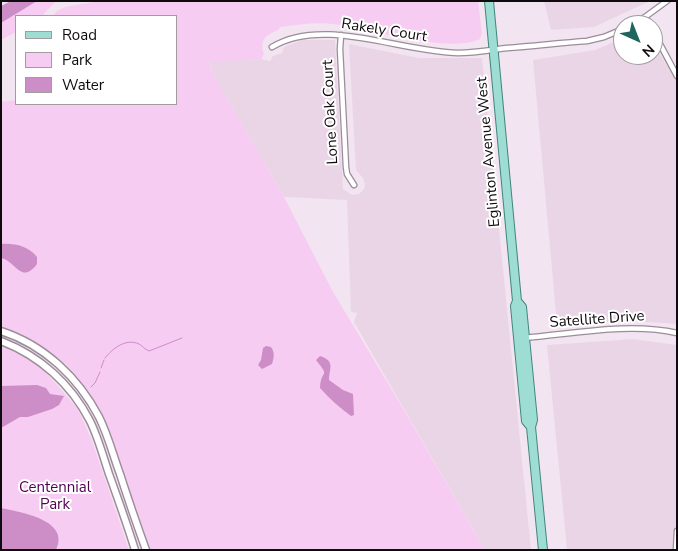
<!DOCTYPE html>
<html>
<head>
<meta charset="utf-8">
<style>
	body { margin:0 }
	#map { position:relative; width:678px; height:551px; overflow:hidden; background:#f3e4f1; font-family:"Nunito Sans",sans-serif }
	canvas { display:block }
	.frame { position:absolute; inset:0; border:2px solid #0f0a0e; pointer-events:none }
	.legend { position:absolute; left:15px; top:15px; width:162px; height:90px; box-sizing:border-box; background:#fff; border:1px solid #9f9d9f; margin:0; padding:6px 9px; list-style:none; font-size:15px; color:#0f0a0e }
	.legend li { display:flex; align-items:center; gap:10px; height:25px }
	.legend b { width:25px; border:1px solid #9f9d9f }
	.north { position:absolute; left:613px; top:15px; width:50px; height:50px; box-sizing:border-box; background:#fff; border:1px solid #9f9d9f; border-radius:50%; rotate:136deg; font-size:14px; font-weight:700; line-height:20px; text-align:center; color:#0f0a0e }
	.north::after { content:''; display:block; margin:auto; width:18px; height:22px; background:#1e665d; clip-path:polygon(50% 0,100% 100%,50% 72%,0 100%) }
</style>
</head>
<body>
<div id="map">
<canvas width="678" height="551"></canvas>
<div class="frame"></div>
<ul class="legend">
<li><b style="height:6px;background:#9eddd4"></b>Road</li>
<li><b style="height:14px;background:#f7ccf2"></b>Park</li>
<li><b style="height:14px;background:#cd8dc7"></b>Water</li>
</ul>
<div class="north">N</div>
</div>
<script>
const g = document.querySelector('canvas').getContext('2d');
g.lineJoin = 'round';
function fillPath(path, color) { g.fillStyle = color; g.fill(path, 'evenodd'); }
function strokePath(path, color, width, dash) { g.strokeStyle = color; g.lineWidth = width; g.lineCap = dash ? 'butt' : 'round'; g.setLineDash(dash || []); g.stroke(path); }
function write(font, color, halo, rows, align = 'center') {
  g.font = font + ' "Nunito Sans",sans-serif'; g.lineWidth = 4; g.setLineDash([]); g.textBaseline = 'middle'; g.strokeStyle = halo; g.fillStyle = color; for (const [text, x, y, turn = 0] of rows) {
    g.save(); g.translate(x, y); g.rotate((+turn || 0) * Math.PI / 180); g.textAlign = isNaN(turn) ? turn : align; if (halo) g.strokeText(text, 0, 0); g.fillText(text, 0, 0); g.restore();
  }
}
const built = new Path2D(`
	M544 1H650L594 27 551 30Z
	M623 38V55H653V43L677 82V324L633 321 557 324 533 60 595 50Z
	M302 40H335L343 189 352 195 359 194 364 189 365 185 363 178 356 170 349 44 419 58H482L531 550H485L354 322 357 313 351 312 347 200 284 197 213 74 209 61 261 59 270 61 273 56 282 53 284 47Z
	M633 339 677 345V550H567L547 345Z`);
const green = new Path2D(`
	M37 1H56L42 16H16V32L1 40V23Z
	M96 1H478L482 33 480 39C448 54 371 29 333 24 315 22 297 25 280 27L278 30C266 35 259 40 264 54L261 59 209 62 213 74 284 197 333 292 401 405 485 550H151L111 442 93 403 84 387 70 371 51 354 30 339 1 327V102L16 100V104H176V16H53C61 3 82 6 96 1Z
	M1 346 17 352 43 369 78 409 92 441 129 550H1Z`);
const water = new Path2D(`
	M11 1H37L1 23V6Z
	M1 244C15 243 28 246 37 257V264C21 285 16 261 1 258Z
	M266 346 271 347C275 352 274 358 272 364L262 369 258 365 261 360 263 348Z
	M320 356C336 361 329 369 329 380L343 390 353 394 354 415 351 416C340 408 330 399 320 388 321 368 331 379 316 360Z
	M37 385 46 388 50 394 64 396 59 405 52 409 28 417H20L1 428V386Z
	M1 508C20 512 71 520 56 550H1Z`);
const stream = new Path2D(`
	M105 358C113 348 126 338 139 344 143 346 144 349 149 351L182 338
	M101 368 104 360
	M91 387 95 383 100 372`);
const street = new Path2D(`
	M645 17 650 25
	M630 25 645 17 667 1
	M653 31 677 76
	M341 35 340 49 346 167 347 174 354 185
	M272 47C323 16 400 52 458 53 474 53 491 50 507 48 534 46 560 43 587 41L604 37 623 29
	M524 338C573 334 629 322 677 333
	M676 550 677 531`);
const secondary = new Path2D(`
	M1 331C44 345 78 377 99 417 108 435 113 455 120 474 128 499 137 525 146 550
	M1 341C40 356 71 384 90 421 98 437 103 456 109 474 118 499 127 524 135 550`);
const primary = new Path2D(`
	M489 1 517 301 515 306 526 421 531 427
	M517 301 522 307 533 420 531 427 543 550`);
const streetNames = [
	["Rakely Court",384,31,9],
	["Lone Oak Court",331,112,-93],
	["Eglinton Avenue West",489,152,-95],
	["Satellite Drive",597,320,-4]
];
const parkNames = [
	["Centennial",55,488],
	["Park",55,505]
];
fillPath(built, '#ead5e7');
fillPath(green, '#f7ccf2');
fillPath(water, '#cd8dc7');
strokePath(stream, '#cd8dc7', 1);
strokePath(street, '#9b8d99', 7);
strokePath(secondary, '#9b8d99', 9);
strokePath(primary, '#42857c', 10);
strokePath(street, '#fff', 4.5);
strokePath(secondary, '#fff', 6);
strokePath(primary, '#9eddd4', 8);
write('15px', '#0f0a0e', '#fff', streetNames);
write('15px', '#530251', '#fff', parkNames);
</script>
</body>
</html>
